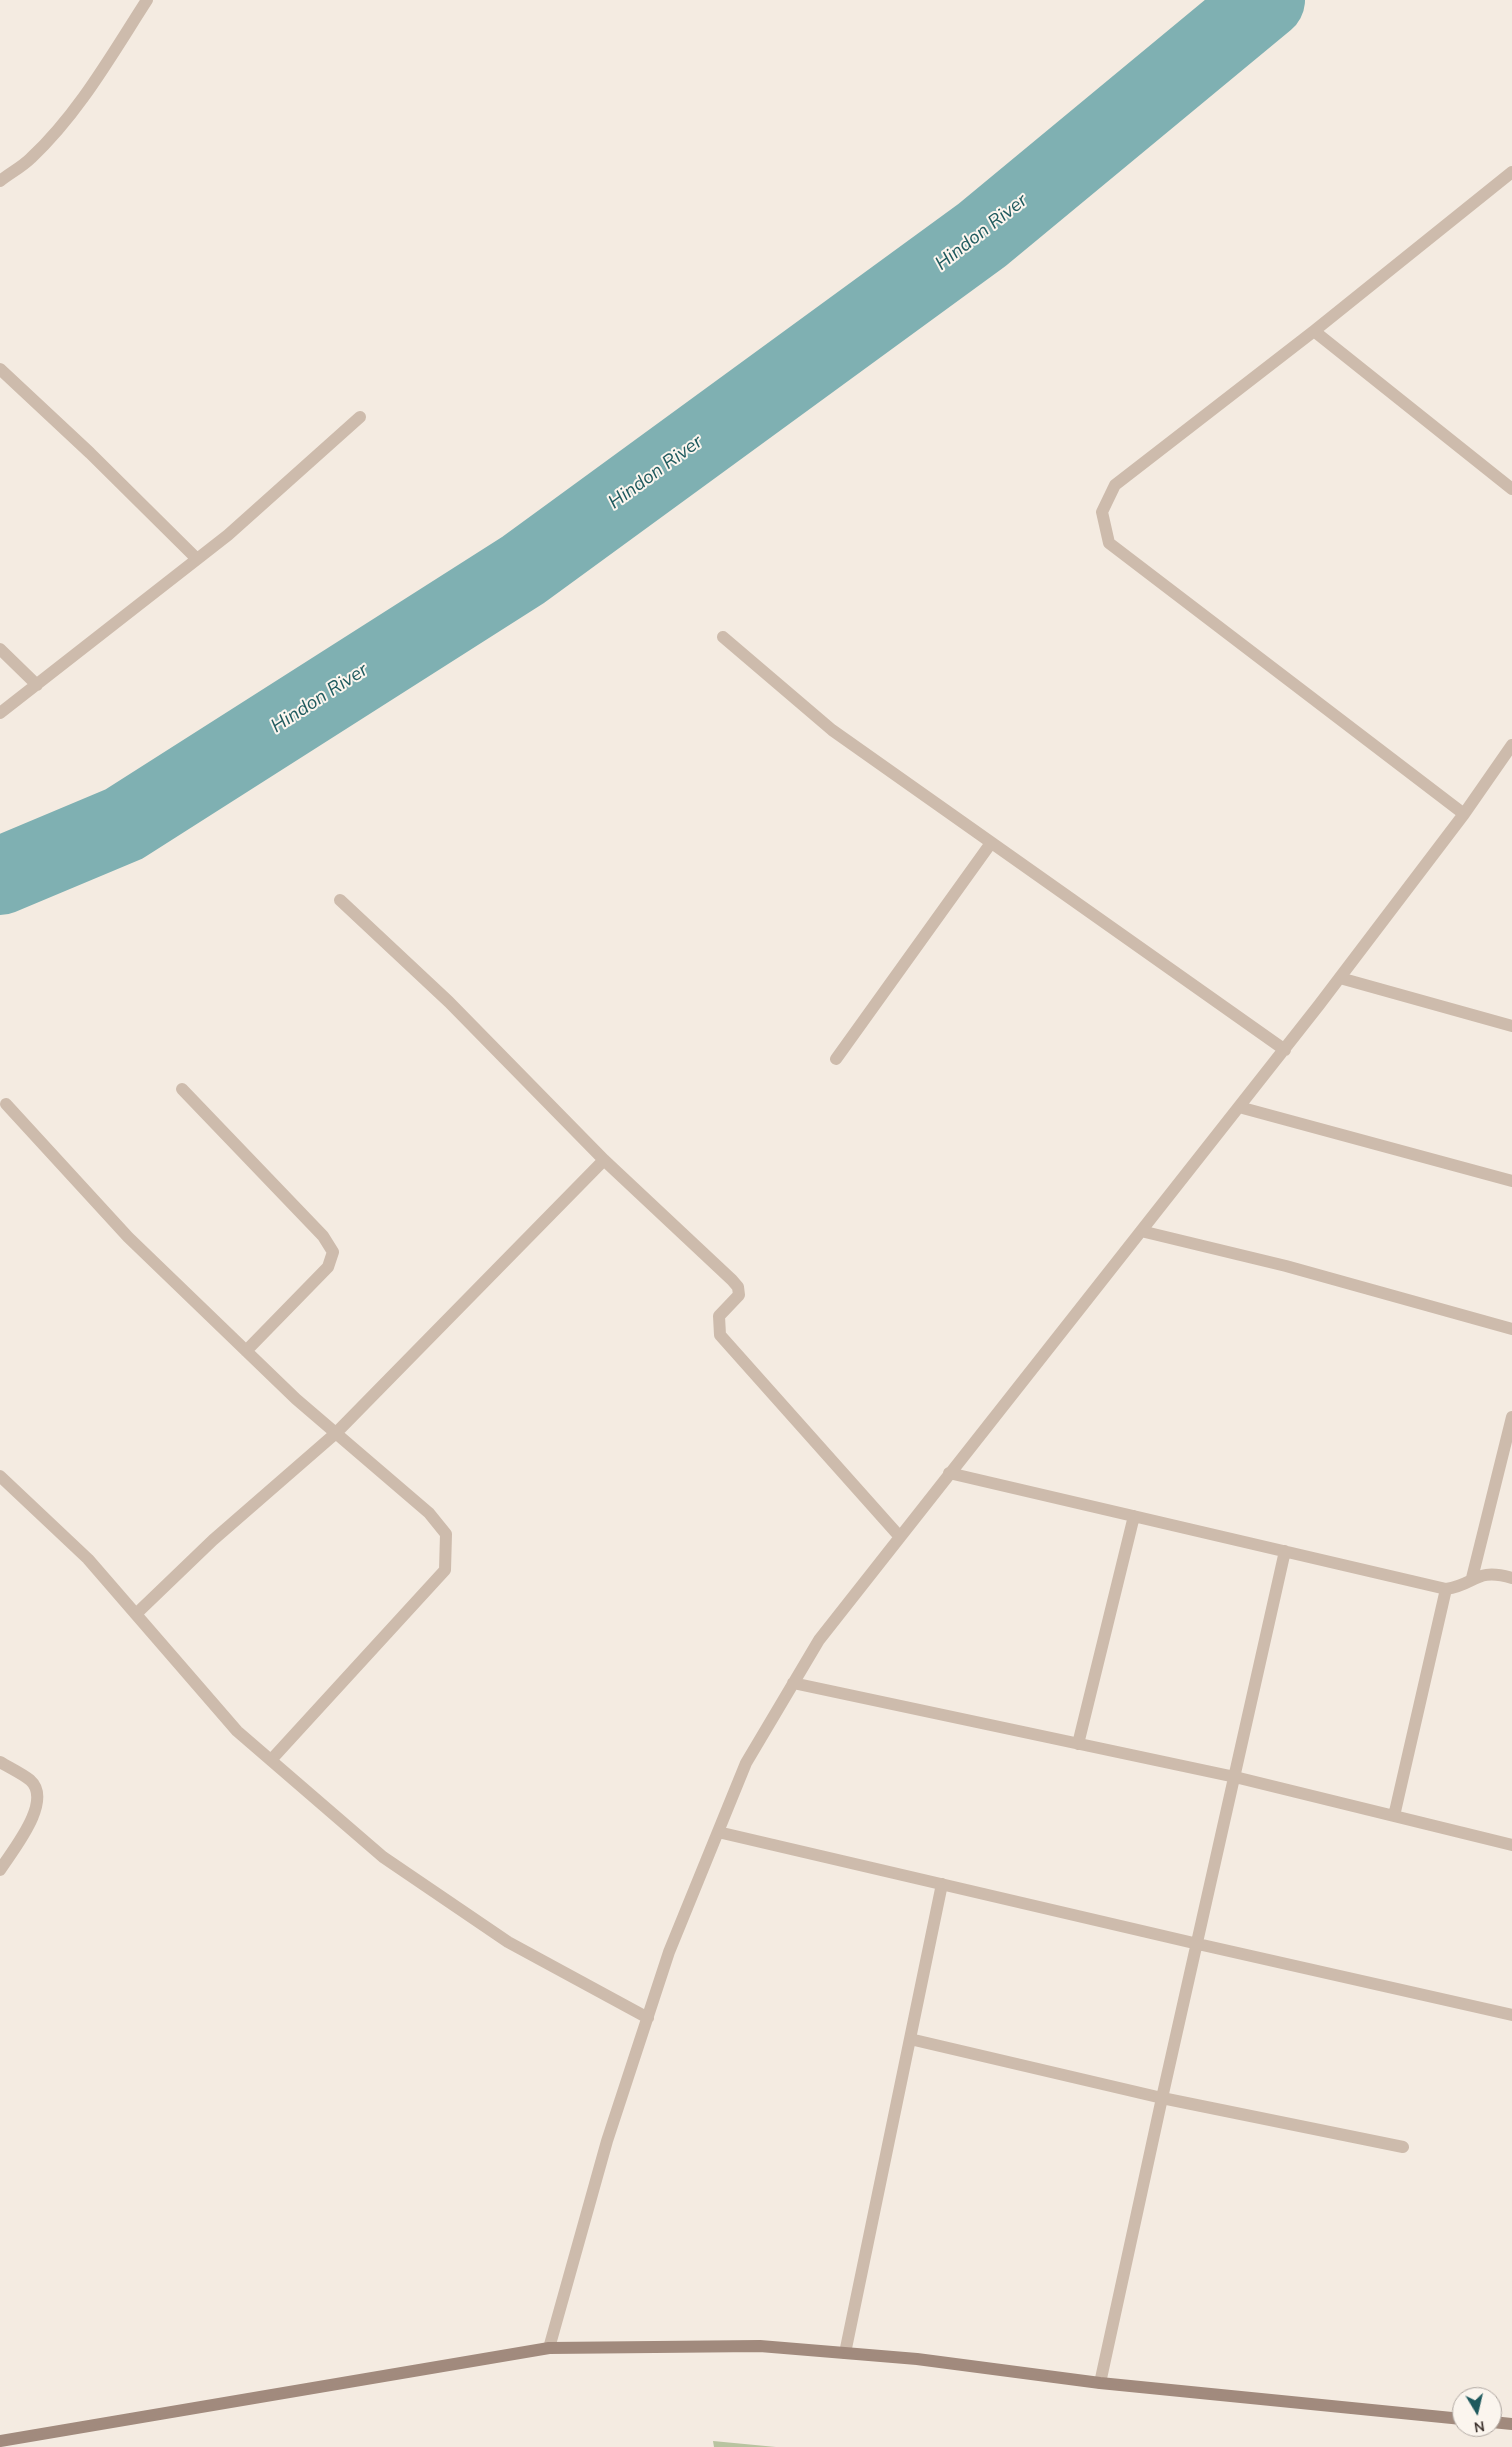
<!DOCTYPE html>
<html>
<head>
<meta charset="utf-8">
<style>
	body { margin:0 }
	#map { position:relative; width:1512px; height:2447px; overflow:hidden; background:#f4ebe1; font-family:"Nunito Sans",sans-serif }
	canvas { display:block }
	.north { position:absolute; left:1452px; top:2387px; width:50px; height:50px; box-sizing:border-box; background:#fbf5ee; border:1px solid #aea6a0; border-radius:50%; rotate:171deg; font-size:14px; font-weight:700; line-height:20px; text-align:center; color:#3b302b }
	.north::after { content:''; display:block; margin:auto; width:18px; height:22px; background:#1f5a5e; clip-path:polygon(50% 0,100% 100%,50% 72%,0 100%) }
</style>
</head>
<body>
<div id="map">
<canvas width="1512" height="2447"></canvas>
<div class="north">N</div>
</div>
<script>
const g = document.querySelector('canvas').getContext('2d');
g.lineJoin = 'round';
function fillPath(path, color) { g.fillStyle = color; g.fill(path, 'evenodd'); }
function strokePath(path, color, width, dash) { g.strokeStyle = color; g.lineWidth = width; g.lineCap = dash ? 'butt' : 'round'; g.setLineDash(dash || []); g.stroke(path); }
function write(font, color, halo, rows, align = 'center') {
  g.font = font + ' "Nunito Sans",sans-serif'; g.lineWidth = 4; g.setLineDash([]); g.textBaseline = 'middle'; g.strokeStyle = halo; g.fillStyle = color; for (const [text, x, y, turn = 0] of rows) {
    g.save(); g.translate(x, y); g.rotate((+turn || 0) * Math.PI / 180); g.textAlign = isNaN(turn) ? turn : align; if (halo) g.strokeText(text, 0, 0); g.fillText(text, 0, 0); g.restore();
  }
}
const green = new Path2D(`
	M713 2441 776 2447H714Z`);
const river = new Path2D(`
	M0 876 124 824 523 570 982 235 1266 0`);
const street = new Path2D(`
	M0 181C10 173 22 167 31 158 79 113 112 54 147 0
	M1314 331 1512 489
	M0 369 90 453 197 559
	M723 637 832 730 1285 1050
	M0 649 37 685
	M0 713 228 535 360 417
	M1464 814 1109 543 1102 512 1115 485 1314 331 1512 172
	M340 900 449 1002 604 1160 732 1280 738 1287 739 1295 719 1316 720 1335 900 1537
	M1340 978 1512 1026
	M836 1059 991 843
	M182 1089 323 1236 333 1252 328 1267 246 1351
	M6 1104 128 1237 296 1399 429 1513 446 1534 445 1570 271 1760
	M1239 1107 1512 1181
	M1141 1231 1286 1266 1512 1329
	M949 1473 1446 1589C1476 1585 1475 1567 1512 1578
	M0 1476 88 1559 237 1731 383 1857 508 1942 648 2018
	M1472 1578 1512 1417
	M136 1614 213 1540 336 1433 604 1160
	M793 1683 1235 1777 1512 1845
	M1078 1744 1134 1516
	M0 1762C10 1768 21 1773 30 1780 54 1801 12 1851 0 1870
	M1394 1816 1446 1589
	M718 1832 1198 1944 1512 2015
	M910 2039 1162 2098 1403 2147
	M549 2348 607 2141 669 1952 746 1763 819 1640 1319 1005 1464 814 1512 745
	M845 2353 942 1884
	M1100 2383 1162 2098 1285 1551`);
const secondary = new Path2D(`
	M1492 2422 1512 2424
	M0 2441 549 2348 760 2346 917 2359 1100 2383 1462 2419`);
const waterNames = [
	["Hindon River",982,233,-38],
	["Hindon River",656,473,-36],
	["Hindon River",320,699,-33]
];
fillPath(green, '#b8c4a0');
strokePath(river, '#7fb0b2', 78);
strokePath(street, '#cdbbac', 12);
strokePath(secondary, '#a18a7d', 12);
write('italic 19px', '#1f5a5e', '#fbf5ee', waterNames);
</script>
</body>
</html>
